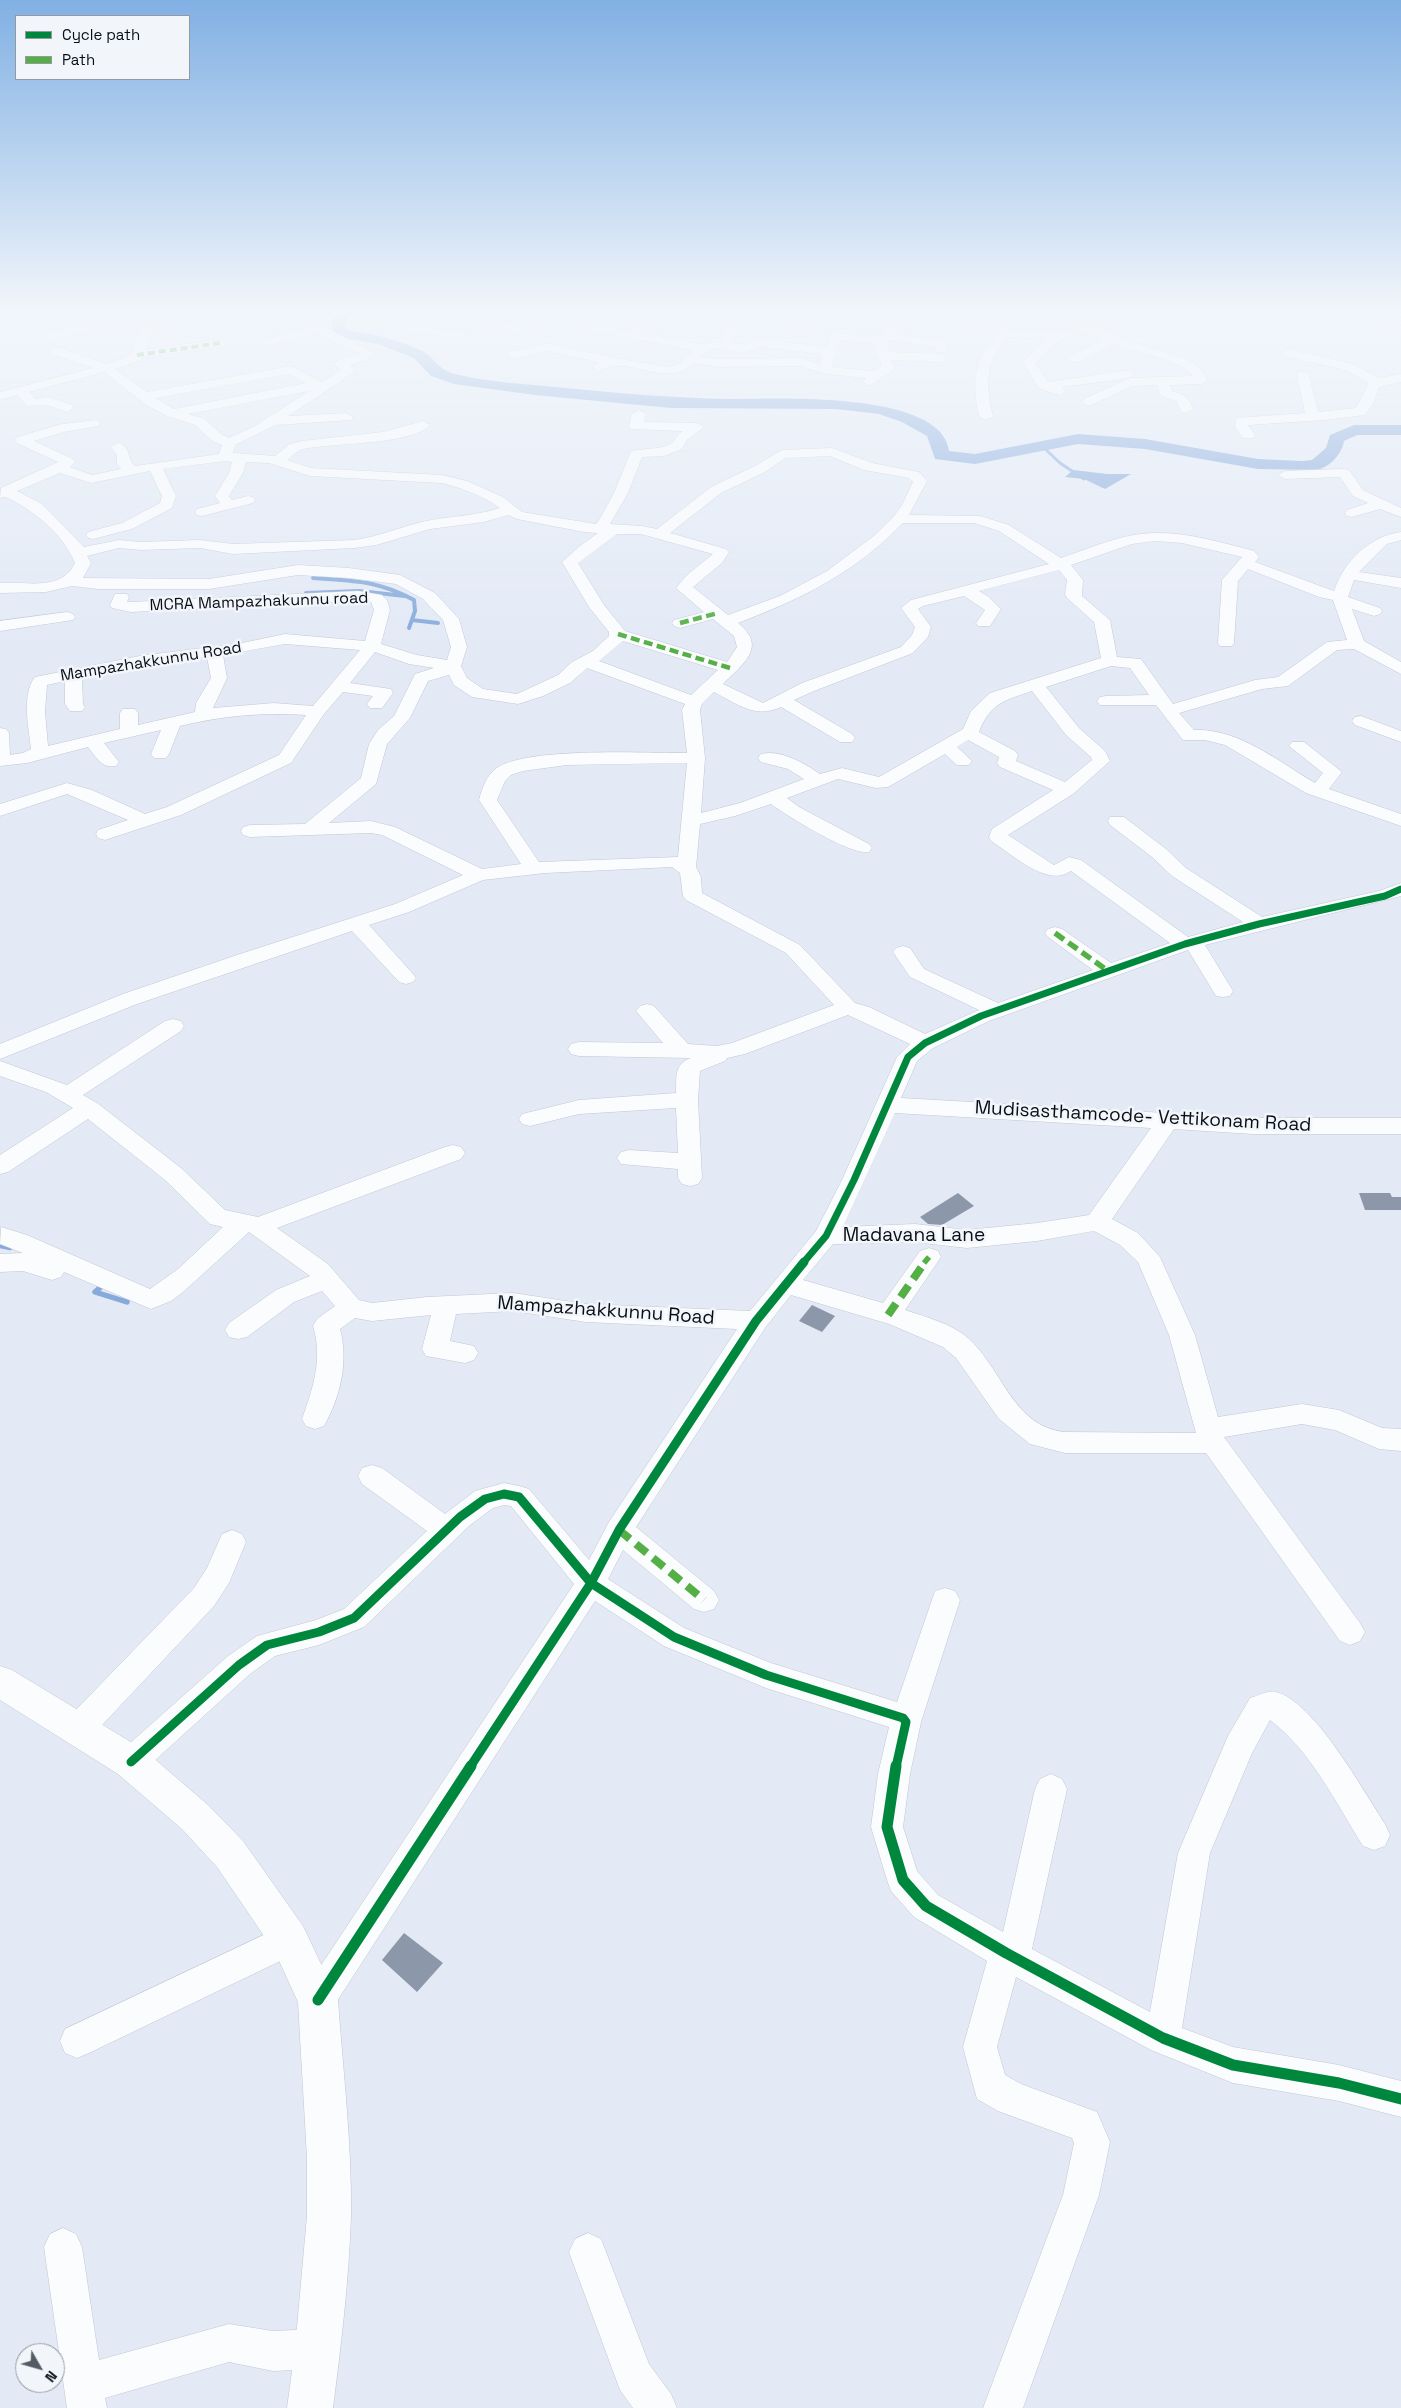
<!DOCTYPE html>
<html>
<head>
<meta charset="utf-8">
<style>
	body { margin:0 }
	#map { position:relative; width:1401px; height:2408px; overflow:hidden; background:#e3eaf6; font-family:"Space Grotesk",sans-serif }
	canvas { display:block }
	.legend { position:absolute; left:15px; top:15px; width:175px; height:65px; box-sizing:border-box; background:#f2f6fb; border:1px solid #94999f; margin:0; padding:6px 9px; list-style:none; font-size:15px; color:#080e16 }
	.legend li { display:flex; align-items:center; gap:10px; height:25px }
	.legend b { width:25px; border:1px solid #94999f }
	.north { position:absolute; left:15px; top:2343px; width:50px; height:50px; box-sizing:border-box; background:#f2f6fb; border:1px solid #94999f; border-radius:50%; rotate:128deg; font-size:14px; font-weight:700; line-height:20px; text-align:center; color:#080e16 }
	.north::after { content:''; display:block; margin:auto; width:18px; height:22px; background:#555b64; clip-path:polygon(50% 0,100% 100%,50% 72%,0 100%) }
</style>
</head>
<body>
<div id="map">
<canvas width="1401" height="2408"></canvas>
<ul class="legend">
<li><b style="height:6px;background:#00873e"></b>Cycle path</li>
<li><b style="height:6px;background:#54b045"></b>Path</li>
</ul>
<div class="north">N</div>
</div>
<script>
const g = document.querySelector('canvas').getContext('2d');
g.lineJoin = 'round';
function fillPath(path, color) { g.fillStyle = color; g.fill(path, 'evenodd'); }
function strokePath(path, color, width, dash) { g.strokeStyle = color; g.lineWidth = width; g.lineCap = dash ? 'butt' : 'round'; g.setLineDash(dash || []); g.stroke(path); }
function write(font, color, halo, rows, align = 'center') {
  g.font = font + ' "Space Grotesk",sans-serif'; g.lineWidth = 5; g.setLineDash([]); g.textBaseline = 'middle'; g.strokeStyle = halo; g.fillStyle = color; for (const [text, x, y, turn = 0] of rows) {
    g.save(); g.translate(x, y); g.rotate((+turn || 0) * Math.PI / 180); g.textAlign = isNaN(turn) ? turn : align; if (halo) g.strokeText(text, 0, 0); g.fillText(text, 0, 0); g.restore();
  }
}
const water = new Path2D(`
	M1073 470 1108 474H1131L1105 489 1084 479 1065 477Z`);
const streamFar3 = new Path2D(`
	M1042 446 1060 463 1084 479`);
const streamFar2 = new Path2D(`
	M313 578C354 581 377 580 414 600L415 611 409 628
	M306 593 359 591 405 596
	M412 620 438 623`);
const streamFar1 = new Path2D(`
	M0 1246 10 1248`);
const stream = new Path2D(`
	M99 1285 102 1286 95 1292 127 1302`);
const river = new Path2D(`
	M340 313H357L345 322 346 330C372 334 398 339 422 351 436 358 436 369 455 374 486 382 525 384 557 387 615 393 672 398 730 399 774 399 942 390 949 451L975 454 1078 434 1145 439 1258 459 1302 461 1312 460 1326 448 1330 435 1354 425H1401V435H1357L1344 441C1342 454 1330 467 1317 470L1258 469 1145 449 1078 444 975 464 935 459 927 436 902 422 879 414 836 409 671 408 535 395 454 384 431 376 414 358 378 344 334 336 331 320Z`);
const building = new Path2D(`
	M958 1193 974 1206 942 1225 928 1224 920 1217Z
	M1359 1193H1390L1392 1197H1401V1210H1365Z
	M812 1305 835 1316 822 1332 799 1321Z
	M404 1933 443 1963 417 1992 382 1960Z`);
const minor = new Path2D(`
	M196 313H227L221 317 181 322 160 330 149 339 145 350 220 339 224 340 226 343 224 346 142 358 140 361 115 369 147 392 291 366 322 382 341 370 334 364 336 361 360 353 333 342 320 333 266 346 260 342 262 339 315 327 318 317 326 313H341L328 322 327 327 330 330 374 352 371 358 350 365 355 370 353 373 288 416 346 413 353 417 351 420 275 425 235 445 233 453 275 456 290 444 302 441 383 432 423 421 430 425C414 445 328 443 303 449 297 451 292 456 287 460L311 468 442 475 467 481 503 497 522 512 596 524 599 520 614 493 631 451C641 449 666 449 672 443 676 439 677 435 683 431L631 429 629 426 632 414 639 410 646 414 644 422 697 423 704 427 687 440 682 449 664 456 642 457 628 493 610 524 642 526 657 529 711 487 755 466 782 450 832 448 872 463 919 472 927 481 909 515 980 516 1009 525 1061 558C1091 548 1123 533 1155 533 1188 532 1223 543 1254 551L1259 557 1255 562 1334 591C1344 561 1370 536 1401 532V540L1387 544 1359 572 1401 578V588L1354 580 1348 597 1380 608 1382 611 1380 614 1374 616 1352 609 1364 641 1401 662V674L1354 649 1337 650 1288 686 1262 689 1179 713 1194 730C1238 728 1278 761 1315 783L1323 773 1289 746 1292 742H1304L1342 772 1329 789 1401 814V826L1306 793 1225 745 1205 740H1183L1156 705H1100L1097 701 1100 697 1106 696 1149 695 1130 668 1111 666 1046 687 1079 728 1105 751 1110 761 1073 794 1008 835 1054 865 1069 857 1081 860 1188 937 1243 922 1172 876 1152 857 1110 825 1108 821 1110 817H1124L1166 849 1186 868 1262 917 1379 891 1401 883V896L1205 945 1233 991 1230 996 1223 997 1216 996 1188 950 989 1021 933 1048 917 1061 901 1098 1253 1118H1401V1134H1253L1174 1129 1112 1219 1138 1233 1160 1257 1195 1335 1218 1417 1302 1404 1339 1410 1382 1428 1401 1429V1451L1379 1449 1335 1430 1302 1424 1224 1437 1360 1623 1365 1632 1360 1641 1350 1645 1340 1641 1206 1453H1065L1030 1444 999 1419 956 1358 943 1347 889 1324 791 1295 765 1328 636 1527 714 1591 719 1600 714 1609 704 1612 694 1609 623 1550 608 1579 684 1628 771 1663 897 1702 935 1591 945 1588 955 1591 960 1600 921 1722 910 1774 903 1827 917 1871 938 1895 1003 1932 1035 1789 1040 1779 1051 1774 1062 1779 1067 1789 1032 1949 1150 2012 1178 1853 1228 1736 1250 1698C1258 1696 1268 1690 1276 1692 1314 1701 1364 1792 1385 1824L1390 1835 1385 1846 1374 1850 1363 1846C1336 1803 1311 1751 1270 1720L1252 1753 1210 1853 1182 2028 1233 2047 1339 2065 1401 2081V2117L1339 2101 1233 2083 1151 2050 1016 1977 997 2047 1005 2075 1021 2084 1097 2112 1110 2142 1099 2195 1023 2408H983L1063 2195 1074 2143 1072 2138 998 2111 977 2099 963 2047 987 1961 914 1917 891 1891 887 1880 871 1827 878 1774 889 1727 766 1688 664 1646 595 1601 330 2012 318 2017 306 2012 301 2000 306 1988 574 1584 511 1506 504 1505 493 1508 470 1525 364 1627 319 1645 275 1656 250 1674 142 1772 131 1776 120 1772 115 1762 120 1752 228 1656 257 1636 316 1620 344 1609 427 1531 362 1484 358 1476 362 1468 372 1465 382 1468 445 1514 475 1491 504 1483 519 1486 529 1489 589 1560 609 1522 737 1329 586 1322 513 1311 456 1314 450 1341 474 1346 478 1353 474 1360 465 1363 426 1356 422 1349 431 1315 372 1321 355 1318 340 1329C349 1361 340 1398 324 1426L315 1429 306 1426 302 1419C313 1388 323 1359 313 1326L317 1319 335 1306 322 1291 294 1302 247 1337 238 1339 229 1337 225 1330 229 1323 276 1290 310 1276 249 1232 183 1292 171 1301 151 1309 64 1272 61 1277 52 1280 23 1271 0 1272V1254L23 1253 0 1244 1 1227 27 1235 150 1289 178 1269 223 1227 210 1224 165 1180 88 1119 8 1172 0 1174V1155L73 1108 46 1092 0 1076V1061L67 1085 165 1021 173 1019 181 1021 184 1026 181 1031 83 1095 97 1103 181 1168 225 1210 258 1217 445 1147 453 1145 461 1147 465 1153 461 1159 277 1228 328 1264 359 1300 372 1303 427 1297 513 1293 586 1304 750 1311 816 1231 842 1180 897 1057 910 1044 848 1015 745 1054 727 1058 725 1061 700 1071 698 1100 702 1178 698 1184 690 1186 682 1184 678 1178V1169L621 1164 617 1158 621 1152 629 1150 678 1153 676 1108 579 1114 530 1126 522 1124 519 1119 522 1114 579 1100 676 1093C677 1077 673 1065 691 1058L579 1056 571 1054 568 1049 571 1044 579 1042 663 1043 636 1011 640 1006 647 1004 654 1006 688 1044 717 1046 732 1043 834 1005 786 953 686 900 683 896 680 873 672 867 545 873 483 880 409 912 369 925 413 974 416 978 413 982 406 984 399 982 352 931 137 1004 0 1059V1044L123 994 237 955 395 904 463 875 382 835 371 833 250 837 243 835 241 831 243 827 250 825 305 824 361 778 369 744 378 730 394 716 415 674 434 668 409 664 375 652 350 683 391 689 393 693 382 708H370L367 704 373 696 343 692 324 714 291 763 181 815 105 840 98 838 96 834 98 830 128 820 67 794 0 816V804L67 783 92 790 145 814 167 807 279 755 306 715C263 712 221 716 180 726L169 754 166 758H154L151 754 161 730 104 743 119 762 116 766C102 769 96 757 88 747L27 763 0 766V728L6 729 9 733 10 755 23 753 31 749C29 727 21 695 35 677L140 656 242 643 285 634 365 641 374 610 371 602 358 601 131 612 112 608 110 605 115 594H127L129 597 127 602H131L358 591 382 595 387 600 390 610 381 644 417 655 447 660 451 647 443 620 423 599 396 584 349 578 298 575 209 589H98L72 586 46 592 0 593V583C27 581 61 592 75 563 62 532 35 512 6 497L0 498 1 488 58 462 17 443 15 440 17 437 62 424 98 420 100 423 98 426 64 432 34 441 73 459 75 462 70 467 92 475 121 469 117 464V455L111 447 118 443C131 446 127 459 135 466L219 454 222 445 211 440 195 425 167 416 148 406 104 372 29 392 35 399 48 397 72 405 74 408 67 412 47 405 27 406 17 395 0 400V392L93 368 52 354 50 351 52 348H60L106 364 131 356 137 337 145 329 110 325 49 341 43 337 45 334 110 317 155 323 175 316ZM289 374 306 383 174 409 155 398ZM309 391 255 426 229 438 221 434 205 419 188 414ZM830 456 864 470 909 478 913 482 902 505 894 516 875 535 827 571 780 596 728 615 693 587 722 563 729 552 726 549 670 533 721 493 765 472 785 458ZM225 461 232 462 229 473 215 496 220 503 197 509 195 512 197 515 202 516 253 503 255 500 253 497 248 496 232 500 229 496 243 473 246 462 269 463 310 476 442 483C461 488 484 496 500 508 475 516 451 516 426 521 402 526 379 537 354 540L233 544 200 540 141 542 119 540 84 547 42 504 17 491 60 473 91 483 150 471 162 496 160 503 122 523 88 532 86 535 88 538 93 539 132 529 172 508 176 496 163 469ZM508 515 517 519 584 532 598 533 580 546 562 562 589 607 609 632V636L593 651 572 662 558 675 517 694 483 689 467 678 461 666 467 647 459 619 435 593 400 575 349 568 298 565 209 579 83 578 91 563 87 556 119 548 141 550 200 548 233 554 354 548 376 545 430 529 484 522ZM903 523H974L999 531 1049 564 911 600 901 608 915 627 912 635 901 647 802 683 763 703 723 684C743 664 768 647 738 623 803 598 853 574 903 523ZM617 534H641L713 554 687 575 676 588 704 612 674 620 672 623 674 626 680 628 713 619 734 636 737 647 727 662 625 631 604 605 578 563ZM1155 541 1182 543 1242 557 1222 580 1218 643 1220 646H1232L1234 643 1238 581 1248 569 1319 597 1333 600 1347 640 1327 642 1278 677 1255 680 1173 704 1141 659 1117 657 1110 620 1082 596 1083 580 1071 565 1132 544ZM1059 570 1067 580 1065 594 1067 598 1094 622 1101 658 990 693 971 711 963 729 879 777 842 768 820 774C804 763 780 749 761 754L758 758 761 762 788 769 804 779 740 803 701 813 705 758 700 710 702 704 714 692C737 704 755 719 781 707L840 742H852L855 738 852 734 794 700 814 691 913 653 928 637 931 627 918 609 923 606 964 596 985 610 976 623 978 626H990L1001 609 989 597 979 591ZM623 641 718 670 691 695 599 661ZM285 644 360 650 313 706 274 703 213 708 227 678 223 655ZM207 657 211 678 196 703 195 712 138 725V713L135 709H123L120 713V729L48 746 45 712 47 685 65 681V704L70 711H82L85 707 83 704 82 678 140 666ZM587 668 685 704 682 710 687 753C644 753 532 747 498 767 487 774 482 788 479 800L521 864 482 869 395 827 371 821 329 823 376 784 387 744 410 718 428 681 449 675 454 685 472 697 518 704 543 696 570 683ZM1032 691 1066 735 1091 757 1092 760 1065 782 1016 761 1018 755 1015 751 979 732C990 703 1005 700 1032 691ZM968 740 999 757 997 763 1000 767 1053 790 992 829 989 837 991 841C1012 854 1047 888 1071 871L1170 943 1111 963 1062 929 1055 927 1048 929 1045 933 1048 937 1093 970 998 1003 924 969 910 948 903 946 896 948 893 952 910 977 979 1010 925 1034 869 1007 855 1003 800 945 702 893 701 877 696 867 700 824 735 816 771 804C787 816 852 856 869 852L872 848 869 844 799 807 787 798 838 779 876 788 888 787 945 754 957 765H969L972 761 957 747ZM687 763 678 857 539 862 497 800 505 781 511 775 523 771 567 765ZM895 1113 1151 1128 1089 1215 1037 1223 967 1230 915 1224 843 1227ZM1094 1231 1120 1245 1138 1262 1169 1335 1196 1433 1065 1432C1013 1427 1002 1368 968 1338 952 1324 926 1317 905 1310L941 1257 938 1251 929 1248 920 1251 883 1303 803 1280 833 1244 915 1242 967 1248 1037 1241Z
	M418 313H463L519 325 543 316 541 313H567L566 315 598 325 629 331C640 321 659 313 674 313L673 318 641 333 702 344 723 341 721 333 728 327 713 319C721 311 735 313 746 313L730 320 743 327 733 334 734 339 730 342 745 344 760 339 825 347 832 334 836 333 878 337 889 322 900 313H913L893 334 946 341 947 349 941 353 937 352 935 347 888 340 889 352 941 354 947 358 941 362 891 360 895 367 893 370 869 386 863 382 866 378 828 374 799 366 717 367 694 363C670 386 642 364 614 366 608 366 604 369 599 371L593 367 598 362 547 351 513 359 507 355 509 352 547 343 614 358 669 367 680 363 693 350 596 332 555 319 520 333 460 320 427 318 420 326 463 332 465 335 463 338 459 339 408 331 406 328ZM840 341 875 344 877 356 882 366 873 371 831 367ZM761 347 822 354 820 365 801 358 717 359 700 357C713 342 729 352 746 352 751 351 756 348 761 347Z
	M935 313H954L978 321 1012 313H1050L1089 325 1141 313H1163L1161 316 1101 329 1129 341 1184 358 1198 366 1208 380 1202 384 1170 385 1172 391C1184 395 1189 396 1193 409L1186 413 1181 412 1177 401 1161 396 1157 385 1132 386 1089 406 1082 402 1084 399 1130 378 1193 376C1180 358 1135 353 1114 344L1079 362H1071L1069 359 1071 356 1104 339C1070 326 1058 341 1035 363L1048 382 1129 370 1135 374 1129 378 1062 387 1066 391 1060 395 1040 389 1022 362 1046 339 1009 337C985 360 985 386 993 416L986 420 979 416C972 385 973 357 998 334L937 316ZM1032 315 1033 316 1074 328C1048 334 1018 333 992 325Z
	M1368 313H1386L1384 315 1401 325V335L1386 325 1369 318Z
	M818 318 822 319 824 322 822 325 790 330 784 326 790 322Z
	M1288 349 1353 364 1379 378 1401 374V382L1379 387 1373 404 1365 415 1324 420 1248 425 1255 435 1253 438H1243L1235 427 1236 418 1305 413 1297 375 1299 372H1307L1309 375 1318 412 1356 408 1369 383 1345 370 1284 356 1282 353 1284 350Z
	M1344 469 1349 470 1363 490 1401 508V517L1380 509 1352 517 1347 516 1345 513 1347 510 1368 503 1353 496 1340 477 1285 479 1278 475 1285 471Z
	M67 612 73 614 75 617 73 620 0 631V621Z
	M1361 716 1401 731V742L1355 725 1352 721 1355 717Z
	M232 1530 242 1534 246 1542 229 1583 214 1606 89 1739 78 1743 67 1739 63 1729 67 1719 194 1588 207 1568 222 1534Z
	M289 1923 301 1927 306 1939 301 1951 89 2053 77 2058 65 2053 60 2041 65 2029Z
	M63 2228 76 2234 82 2247 99 2360 229 2324 273 2331 318 2329 332 2335 338 2349 332 2363 318 2369 273 2371 229 2362 105 2398 107 2408H67L44 2247 50 2234Z
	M588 2233 601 2239 649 2364 671 2394 677 2408H633L620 2390 569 2252 575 2239Z`);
const major = new Path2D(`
	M0 1666 12 1670 144 1750 208 1805 243 1841 303 1926 338 2000C343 2071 352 2144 351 2216 349 2280 341 2345 333 2408H287L295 2349 307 2216V2158L298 2002 275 1952 217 1867 182 1829 118 1774 0 1700Z`);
const quietFar3 = new Path2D(`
	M137 355 220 343`);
const quietFar2 = new Path2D(`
	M680 623 718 613
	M618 634 730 668`);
const quietFar1 = new Path2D(`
	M1055 933 1108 971
	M924 1263 929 1257`);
const quiet = new Path2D(`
	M888 1315 925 1262
	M619 1530 704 1600`);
const cyclewayFar2 = new Path2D(`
	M803 1263 826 1236 854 1180 908 1057 925 1043 981 1016 1185 944 1259 924 1385 896 1401 889`);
const cyclewayFar1 = new Path2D(`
	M131 1762 239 1665 267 1645 319 1632 354 1618 460 1517 485 1499 504 1494 519 1497 591 1583 674 1637 766 1675 903 1718 906 1722 896 1767
	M470 1767 591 1583 619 1530 756 1321 804 1262`);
const cycleway = new Path2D(`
	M896 1766 887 1827 903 1880 926 1906 1006 1953 1163 2038 1233 2065 1339 2083 1401 2099
	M318 2000 471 1766`);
const farStreetnames = [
	["MCRA Mampazhakunnu road",259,602,-2],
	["Mampazhakkunnu Road",151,662,-9]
];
const streetNames = [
	["Mudisasthamcode- Vettikonam Road",1143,1117,3],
	["Madavana Lane",914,1236],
	["Mampazhakkunnu Road",606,1311,4]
];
fillPath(water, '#87aadb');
strokePath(streamFar3, '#87aadb', 3);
strokePath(streamFar2, '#87aadb', 4);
strokePath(streamFar1, '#87aadb', 4.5);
strokePath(stream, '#87aadb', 5.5);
fillPath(river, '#87aadb');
fillPath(building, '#8c98a9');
strokePath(minor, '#c0c6d1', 1);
strokePath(major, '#c0c6d1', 1);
fillPath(minor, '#fbfcfe');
fillPath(major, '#fbfcfe');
strokePath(quietFar3, '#54b045', 4, [7, 4]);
strokePath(quietFar2, '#54b045', 4.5, [9, 4.5]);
strokePath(quietFar1, '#54b045', 5.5, [11, 5.5]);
strokePath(quiet, '#54b045', 8, [14, 8]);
strokePath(cyclewayFar2, '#00873e', 7);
strokePath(cyclewayFar1, '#00873e', 9);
strokePath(cycleway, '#00873e', 11);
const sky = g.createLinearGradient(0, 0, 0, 650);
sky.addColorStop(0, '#81b0e3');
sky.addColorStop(0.48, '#f2f6fb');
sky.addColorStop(1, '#f2f6fb00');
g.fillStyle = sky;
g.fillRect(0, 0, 1401, 650);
write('16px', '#080e16', '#f2f6fb', farStreetnames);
write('19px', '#080e16', '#f2f6fb', streetNames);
</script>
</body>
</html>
